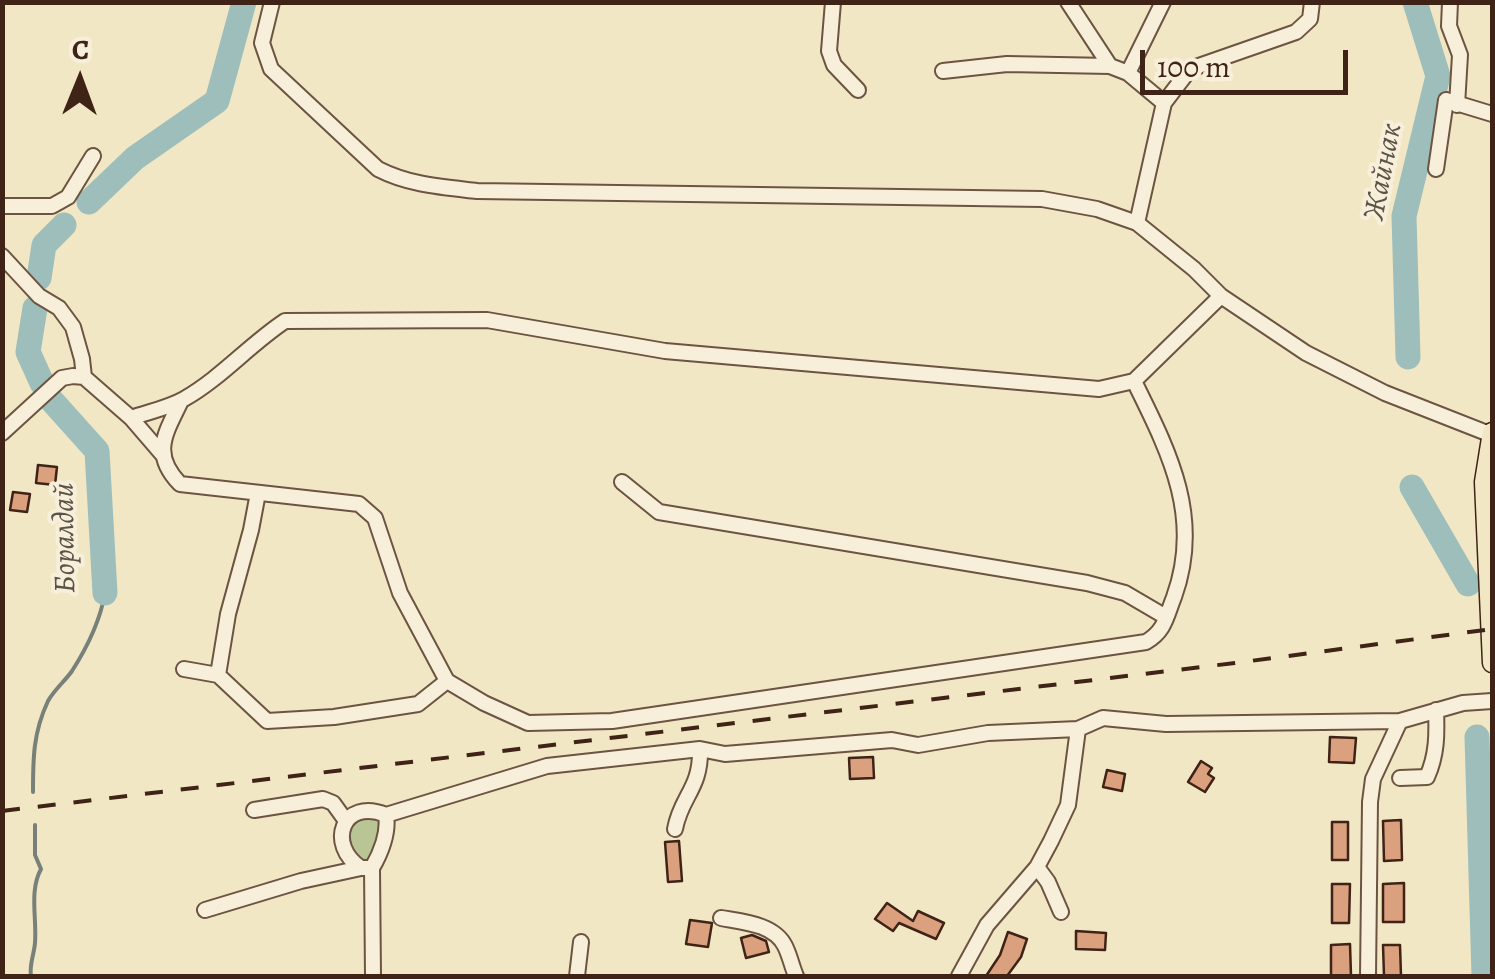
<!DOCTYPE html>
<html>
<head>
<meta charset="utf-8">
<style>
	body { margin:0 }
	#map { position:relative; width:1495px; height:979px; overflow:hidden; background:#f2e7c4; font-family:Alegreya,serif }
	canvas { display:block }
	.frame { position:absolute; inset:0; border:5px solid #3f2317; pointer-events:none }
	.north { position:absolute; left:30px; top:30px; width:100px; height:100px; -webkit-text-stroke:8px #f7efd9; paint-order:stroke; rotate:1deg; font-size:28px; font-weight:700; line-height:40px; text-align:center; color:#3f2317 }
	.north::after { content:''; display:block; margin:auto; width:35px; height:45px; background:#3f2317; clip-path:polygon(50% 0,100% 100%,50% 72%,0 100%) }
	.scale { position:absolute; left:1140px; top:50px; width:208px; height:45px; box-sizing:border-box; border:5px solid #3f2317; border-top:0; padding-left:12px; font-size:30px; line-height:35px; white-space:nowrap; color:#3f2317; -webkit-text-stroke:8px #f7efd9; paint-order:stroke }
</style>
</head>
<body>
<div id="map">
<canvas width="1495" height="979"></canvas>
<div class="frame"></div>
<div class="north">С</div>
<div class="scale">100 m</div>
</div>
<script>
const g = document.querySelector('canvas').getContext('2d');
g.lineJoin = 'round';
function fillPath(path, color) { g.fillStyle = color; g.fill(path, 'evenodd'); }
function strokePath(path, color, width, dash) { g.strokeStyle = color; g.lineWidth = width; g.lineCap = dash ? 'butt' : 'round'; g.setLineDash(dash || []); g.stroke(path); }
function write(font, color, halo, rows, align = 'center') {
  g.font = font + ' Alegreya,serif'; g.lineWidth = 8; g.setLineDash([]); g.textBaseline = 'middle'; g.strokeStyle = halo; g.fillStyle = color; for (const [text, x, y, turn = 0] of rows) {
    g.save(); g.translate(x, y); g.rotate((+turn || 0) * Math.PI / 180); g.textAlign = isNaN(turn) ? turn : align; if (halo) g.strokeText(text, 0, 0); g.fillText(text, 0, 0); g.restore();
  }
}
const green = new Path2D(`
	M354 818H378L383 825 372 857 364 861C350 848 344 834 354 818Z`);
const stream = new Path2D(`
	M33 792C33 759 33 733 48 701 54 690 65 681 72 671 88 646 100 622 105 593
	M31 976C29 965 34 955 35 943 37 918 29 891 41 869L35 855V825`);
const river = new Path2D(`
	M89 202 135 158 217 101 244 2
	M39 278 44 245 64 225
	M35 308 28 352 42 383
	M1408 357 1404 216 1438 76 1415 2
	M53 402 97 451 105 593
	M1412 487 1468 584
	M1477 737 1484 976`);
const building = new Path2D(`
	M38 465 57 467 55 485 36 483Z
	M13 492 30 494 27 512 10 510Z
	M1330 737 1356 738 1354 763 1329 762Z
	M873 757 874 778 850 779 849 758Z
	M1201 761 1212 768 1208 774 1214 778 1205 792 1188 782Z
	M1107 770 1125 774 1122 791 1103 787Z
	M1401 820 1402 860 1384 861 1383 821Z
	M1332 822H1348V860H1332Z
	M679 841 682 881 668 882 665 842Z
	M1404 883V922H1383V884Z
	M1332 884H1350L1349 923H1332Z
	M887 903 913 921 918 911 944 923 936 939 899 923 893 931 875 919Z
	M690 920 712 923 708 947 686 944Z
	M1076 931 1106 933 1105 950 1076 949Z
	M1008 932 1027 939 1021 957 1007 976H986L1000 955Z
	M752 935 766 941 769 952 746 958 741 938Z
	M1350 944 1351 976H1331V945Z
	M1383 945H1400L1401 976H1384Z`);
const minor = new Path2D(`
	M272 2 262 43 271 69 378 169C409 185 442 187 477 191L1042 199 1097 209 1137 223 1194 269 1221 296 1306 353 1385 393 1492 435
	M833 2 829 51 834 65 858 90
	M1068 2 1110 66
	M1450 2 1449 26 1460 55 1457 105
	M943 71 1007 64 1110 66 1128 73 1164 103
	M1128 73 1163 2
	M1436 169 1446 100 1492 114
	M2 206H52L68 197 93 156
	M1137 223 1164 103 1190 69 1296 32 1310 19 1312 2
	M2 256 39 296 59 308 73 327 82 359 84 377
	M181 401C165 434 151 454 180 484L359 504 375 518 400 593 447 681 484 703 528 723 612 721 1146 642C1165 631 1166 617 1174 597 1203 517 1169 452 1134 381
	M131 418 162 454
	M2 433 62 378 73 376 84 377 131 418C148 412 168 408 184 399 221 378 249 345 285 321L487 320 665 351 1099 389 1134 381 1221 296
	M622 482 659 512 1087 583 1125 593 1166 617
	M184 669 218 675 267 721 334 717 418 704 447 681
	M218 675 228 614 251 530 258 493
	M1400 778 1427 777C1437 755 1437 734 1436 710
	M254 810 323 799 333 803 346 821
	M386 815C389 832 381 853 372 868H361C326 845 342 797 386 815L547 766 700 749 725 754 892 740 918 745 988 733 1078 729 1103 718 1166 724 1400 721 1463 703 1492 701
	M675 829C681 796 701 789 700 749
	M1037 867 1048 882 1061 912
	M372 868 373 976
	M205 910 301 881 361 868
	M721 918C743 922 774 924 785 946 790 956 792 967 796 976
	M577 976 581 942
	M959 976 987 925 1037 867 1051 841 1068 805 1078 729
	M1368 976 1370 802 1373 779 1400 721`);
const major = new Path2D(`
	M1492 432 1484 482 1492 663`);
const rail = new Path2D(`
	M2 811 1235 663 1492 629`);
const waterNames = [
	["Жайнак",1384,172,-79],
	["Боралдай",66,538,-91]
];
fillPath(green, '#b9c595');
strokePath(stream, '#778079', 4);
strokePath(river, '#9dbebb', 25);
fillPath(building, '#dba07e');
strokePath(building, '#3f2317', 2.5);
strokePath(minor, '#6c5442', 18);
strokePath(major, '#3f2317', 21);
strokePath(minor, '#f7efd9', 14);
strokePath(major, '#f2e7c4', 18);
strokePath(rail, '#3f2317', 4, [18, 18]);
write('italic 30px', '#5b5248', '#f7efd9', waterNames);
</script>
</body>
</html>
